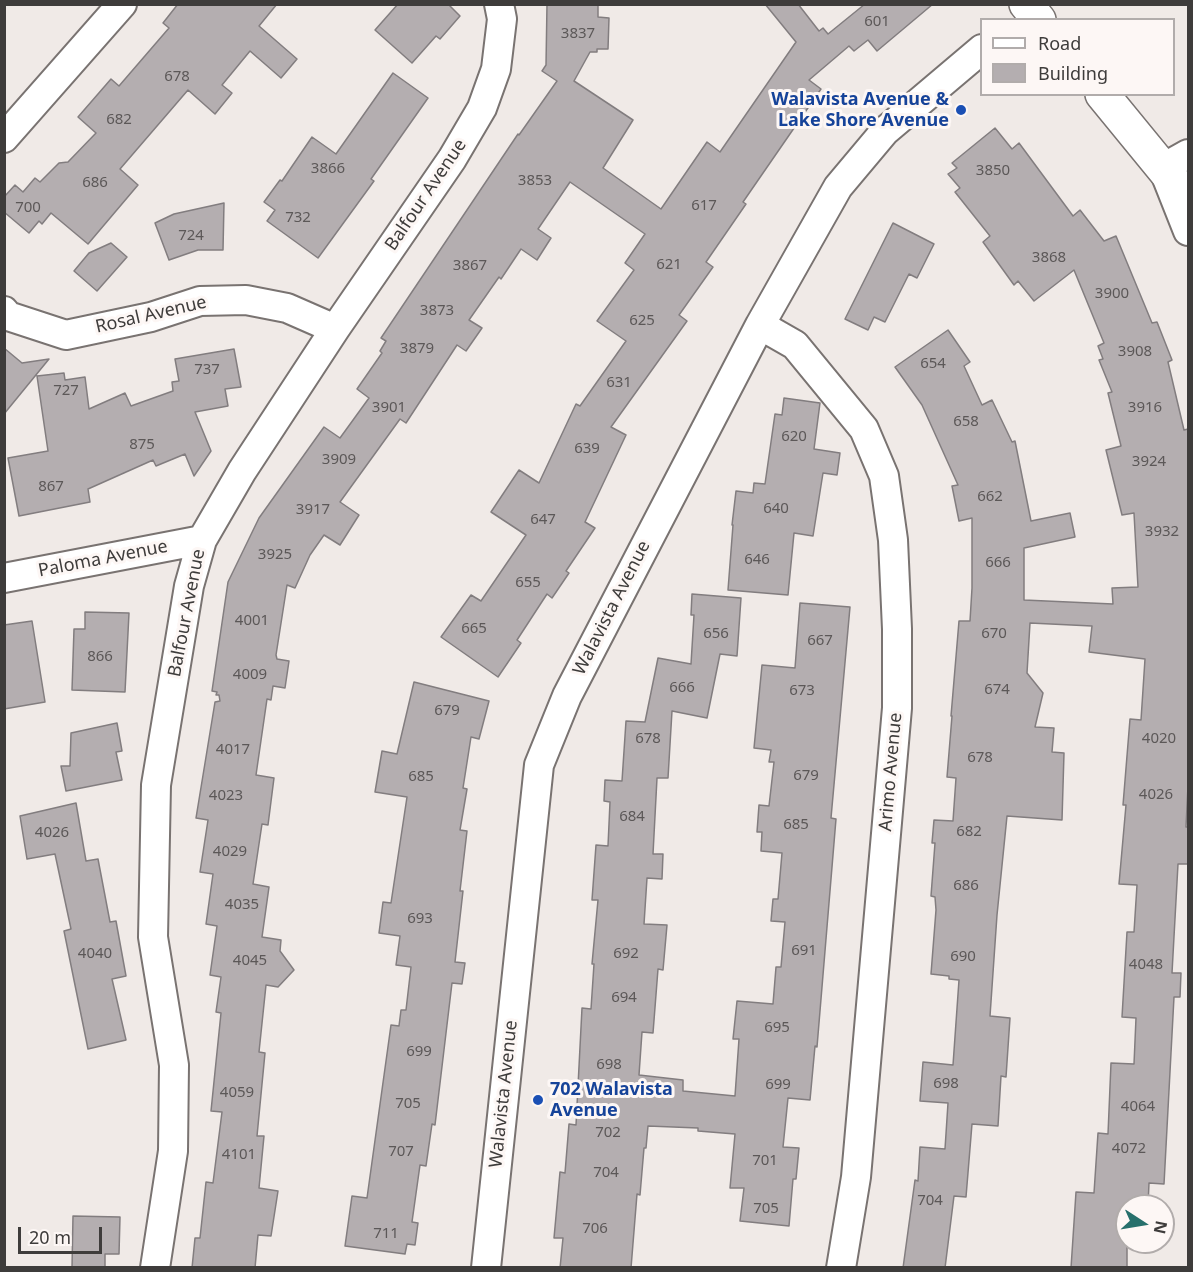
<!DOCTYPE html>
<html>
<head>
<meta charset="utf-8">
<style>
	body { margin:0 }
	#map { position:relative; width:1193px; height:1272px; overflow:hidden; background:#f0eae7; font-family:"Noto Sans",sans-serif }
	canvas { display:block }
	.frame { position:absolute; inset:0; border:6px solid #3e3c3b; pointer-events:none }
	.legend { position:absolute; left:980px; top:18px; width:195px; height:78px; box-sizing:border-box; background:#fdf7f5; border:2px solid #b1acab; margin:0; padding:8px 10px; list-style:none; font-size:18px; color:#3e3c3b }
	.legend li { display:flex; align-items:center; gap:12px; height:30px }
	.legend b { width:30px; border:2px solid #b1acab }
	.north { position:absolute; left:1115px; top:1194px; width:60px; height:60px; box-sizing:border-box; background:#fdf7f5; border:2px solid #b1acab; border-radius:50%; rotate:102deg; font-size:16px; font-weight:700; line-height:24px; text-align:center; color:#3e3c3b }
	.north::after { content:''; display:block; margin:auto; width:21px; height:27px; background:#27706c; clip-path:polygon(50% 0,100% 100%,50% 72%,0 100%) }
	.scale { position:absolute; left:18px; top:1227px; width:84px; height:27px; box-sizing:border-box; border:3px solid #3e3c3b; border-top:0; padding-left:8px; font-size:18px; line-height:21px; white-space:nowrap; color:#3e3c3b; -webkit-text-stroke:4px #fdf7f5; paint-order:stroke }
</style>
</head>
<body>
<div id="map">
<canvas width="1193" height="1272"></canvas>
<div class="frame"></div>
<ul class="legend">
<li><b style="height:8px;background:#fff"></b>Road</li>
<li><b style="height:16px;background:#b4aeb0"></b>Building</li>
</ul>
<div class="north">N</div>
<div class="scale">20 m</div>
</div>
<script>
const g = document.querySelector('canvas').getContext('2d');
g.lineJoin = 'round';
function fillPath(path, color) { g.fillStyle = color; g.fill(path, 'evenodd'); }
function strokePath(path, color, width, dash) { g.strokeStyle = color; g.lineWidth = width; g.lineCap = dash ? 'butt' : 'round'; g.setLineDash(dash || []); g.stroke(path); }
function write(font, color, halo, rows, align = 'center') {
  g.font = font + ' "Noto Sans",sans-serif'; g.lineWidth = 6; g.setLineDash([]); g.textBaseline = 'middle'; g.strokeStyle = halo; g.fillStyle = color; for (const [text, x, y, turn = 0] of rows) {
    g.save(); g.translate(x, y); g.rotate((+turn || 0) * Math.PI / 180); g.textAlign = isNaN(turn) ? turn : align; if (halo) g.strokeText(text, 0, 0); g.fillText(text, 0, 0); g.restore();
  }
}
const building = new Path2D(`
	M178 4H277L259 26 297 59 281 78 250 51 222 85 232 93 215 114 188 90 120 169 138 185 88 244 51 213 42 224 39 221 29 233 4 212V197L15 185 23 192 35 178 40 182 59 163 68 162 96 133 78 117 111 79 119 86 169 28 163 23Z
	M398 4H448L460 16 440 39 436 36 412 63 375 30Z
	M547 4H598V17L609 18 608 49H597V52H590L574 81 633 120 603 168 661 209 707 142 720 152 796 42 765 4H798L819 31 823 28 828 34 865 4H933L877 51 868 40 854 51 849 46 809 80 821 89 743 202 746 204 706 262 713 267 679 315 687 321 611 427 626 435 585 522 595 528 566 571 569 573 552 598 547 594 517 640 521 643 498 677 441 637 471 595 481 601 526 535 491 512 519 470 539 483 576 404 580 406 626 341 597 321 634 270 625 263 645 234 570 182 538 229 551 238 537 260 521 249 501 279 499 277 469 320 482 328 466 351 457 345 406 423 400 419 340 502 359 515 340 545 324 535 310 555 295 588 287 585 276 655 277 659 289 661 285 688 273 686 271 700 267 699 256 775 274 778 268 825 262 824 253 884 269 887 262 937 281 940 280 951 294 970 278 987 266 985 259 1052 265 1053 257 1136H264L259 1188 278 1191 271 1236 258 1235 255 1268H192L195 1238H200L206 1182 213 1183 222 1112 211 1111 221 1013 216 1012 221 977 210 975 217 926 206 924 213 874 200 872 208 820 196 818 215 702 220 701 219 695H216L217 692 212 691 228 582 259 518 324 427 340 438 369 398 357 389 382 353 380 351 386 341 381 338 518 134 519 135 557 81 542 71 546 65Z
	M393 73 428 98 371 179 374 181 318 258 267 221 275 210 264 202 280 180 282 181 312 137 336 154Z
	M995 128 1012 149 1019 143 1073 216 1080 210 1104 241 1116 236 1152 323 1157 322 1172 360 1168 362 1184 430 1188 429V786L1186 827H1188V864H1178L1172 973H1181L1180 997H1174L1164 1184 1149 1183 1148 1206H1127V1268H1071L1076 1192 1094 1193 1098 1133 1108 1134 1111 1063 1134 1064 1136 1018 1122 1017 1127 932H1134L1137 885 1119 884 1126 805H1123L1130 719 1141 720 1145 659 1089 652 1092 626 1030 623 1027 673 1043 693 1035 727 1054 728 1052 752 1064 753 1062 820 1007 816 997 915 990 1016 1010 1018 1006 1077 1001 1076 998 1126 972 1124 966 1197 954 1196 945 1268H903L915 1180 918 1181 920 1147 945 1149 948 1103 920 1101 923 1062 953 1065 959 980 949 979V976L931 974 936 910 935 897 931 896 935 843H932L934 820 953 821 956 778 947 777 952 716H951L959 621H970L972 588V518L959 521 952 486 958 485 922 405 895 367 948 330 970 362 964 366 982 405 992 400 1012 442 1015 441 1031 521 1070 513 1075 537 1024 548V600L1113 604 1112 588 1138 587 1134 513 1122 515 1106 450 1121 446 1108 393 1112 392 1099 360 1103 359 1098 346 1104 343 1074 270 1034 301 1018 281 1014 285 983 242 990 236 955 192 960 188 948 174 957 168 952 163Z
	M224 203 223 250H198L169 260 155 223 174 214Z
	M893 223 934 244 917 278 909 274 885 322 874 317 868 330 845 319Z
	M111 243 127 257 97 291 74 271 89 253Z
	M4 348 22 363 49 359 4 414Z
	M234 349 241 387 225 389 228 406 195 412 211 451 194 476 185 454 156 466 153 460 88 489 90 502 19 516 8 458 48 451 37 376 64 373 65 380 85 377 89 409 125 393 131 406 173 391 172 382 179 381 175 359Z
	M784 398 820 403 814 449 840 453 837 475 823 473 813 536 794 533 788 595 728 590 733 525H732L736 491 753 493 754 483 765 484 775 414 782 415Z
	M692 594 741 598 737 656 720 654 707 718 672 711 668 778H657L653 854H663L662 879 647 878 644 924 667 925 663 970 658 969 653 1033 642 1032 639 1075 683 1080V1091L735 1096 739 1039H733L737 1001 773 1004 776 967H781L785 922 771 921 773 899H778L782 853 761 851 762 832H757L759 805 769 806 774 762H769L771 750 754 748 762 665 795 668 800 603 850 607 831 818 836 819 817 1047 815 1046 810 1100 788 1098 783 1147 799 1148 796 1179H793L789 1226 740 1221 744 1188H730L735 1134 698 1131V1128L648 1126 646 1148H644L640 1195 637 1194 631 1268H560L563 1238H554L560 1172 565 1173 569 1124 576 1125 582 1008 591 1009 594 964H592L598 900H592L596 845 608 846 610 802 604 801 605 780 622 781 626 721 645 722 658 658 691 664 694 615H691Z
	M85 612 129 613 125 692 72 690 74 629H85Z
	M32 621 45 702 4 709V625Z
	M414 682 489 701 479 739 471 737 463 788 467 789 460 830 467 831 460 891H463L455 962 465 963 462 984 452 983 435 1125 432 1124 426 1166 420 1165 412 1222 418 1223 415 1245 407 1244 405 1254 345 1246 352 1196 367 1198 391 1025 399 1026 401 1010H406L411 967 396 965 400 936 379 933 383 902 391 903 407 797 375 792 382 751 397 754Z
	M117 723 122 751 116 752 122 780 66 791 61 766H70L71 733Z
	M76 803 86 861 98 859 110 922 116 921 126 976 112 979 126 1040 88 1049 64 931 71 929 55 854 27 859 20 816Z
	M73 1216 120 1217 119 1254H105V1268H72Z`);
const minor = new Path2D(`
	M4 138 122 4
	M1188 154 1163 168 1188 231
	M4 311 8 316 66 335 151 317 200 301 246 300 287 308 335 329
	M760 325 795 345 864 429 884 476 893 540 897 629V708L856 1177 841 1268
	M4 578 202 540
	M155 1268 173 1151 174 1065 153 937 156 785 189 586 202 540 242 471 335 329 452 159 482 108 496 69 502 19 499 4
	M486 1268 539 765 567 696 760 325 838 187 885 131 982 49`);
const tertiary = new Path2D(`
	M1026 4 1039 20
	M1102 94 1188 199`);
const markers = [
	[961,110,6,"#1a4fb4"],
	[538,1100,6,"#1a4fb4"]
];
const numberNames = [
	["601",877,22],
	["3837",578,34],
	["678",177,77],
	["682",119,120],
	["3866",328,169],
	["3850",993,171],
	["3853",535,181],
	["686",95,183],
	["617",704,206],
	["700",28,208],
	["732",298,218],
	["724",191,236],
	["3868",1049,258],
	["621",669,265],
	["3867",470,266],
	["3900",1112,294],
	["3873",437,311],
	["625",642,321],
	["3879",417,349],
	["3908",1135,352],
	["654",933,364],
	["737",207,370],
	["631",619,383],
	["727",66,391],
	["3901",389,408],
	["3916",1145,408],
	["658",966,422],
	["620",794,437],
	["875",142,445],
	["639",587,449],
	["3909",339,460],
	["3924",1149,462],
	["867",51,487],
	["662",990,497],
	["640",776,509],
	["3917",313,510],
	["647",543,520],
	["3932",1162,532],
	["3925",275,555],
	["646",757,560],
	["666",998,563],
	["655",528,583],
	["4001",252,621],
	["665",474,629],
	["656",716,634],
	["670",994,634],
	["667",820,641],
	["866",100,657],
	["4009",250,675],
	["666",682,688],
	["674",997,690],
	["673",802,691],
	["679",447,711],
	["678",648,739],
	["4020",1159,739],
	["4017",233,750],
	["678",980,758],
	["679",806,776],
	["685",421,777],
	["4026",1156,795],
	["4023",226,796],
	["684",632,817],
	["685",796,825],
	["682",969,832],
	["4026",52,833],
	["4029",230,852],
	["686",966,886],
	["4035",242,905],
	["693",420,919],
	["691",804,951],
	["4040",95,954],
	["692",626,954],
	["690",963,957],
	["4045",250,961],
	["4048",1146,965],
	["694",624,998],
	["695",777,1028],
	["699",419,1052],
	["698",609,1065],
	["698",946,1084],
	["699",778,1085],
	["4059",237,1093],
	["705",408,1104],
	["4064",1138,1107],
	["702",608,1133],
	["4072",1129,1149],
	["707",401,1152],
	["4101",239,1155],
	["701",765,1161],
	["704",606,1173],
	["704",930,1201],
	["705",766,1209],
	["706",595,1229],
	["711",386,1234]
];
const transitNames = [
	["Walavista Avenue &",949,100],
	["Lake Shore Avenue",949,121],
	["702 Walavista",550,1090,"left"],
	["Avenue",550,1111,"left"]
];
const streetNames = [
	["Balfour Avenue",426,195,-56],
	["Rosal Avenue",151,315,-13],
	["Paloma Avenue",103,559,-11],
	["Walavista Avenue",612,608,-63],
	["Balfour Avenue",187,613,-79],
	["Arimo Avenue",891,772,-85],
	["Walavista Avenue",504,1094,-84]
];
fillPath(building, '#b4aeb0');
strokePath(building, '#827d7f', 1.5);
strokePath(minor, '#797371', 32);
strokePath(tertiary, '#797371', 36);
strokePath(minor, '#fff', 28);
strokePath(tertiary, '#fff', 33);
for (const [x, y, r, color] of markers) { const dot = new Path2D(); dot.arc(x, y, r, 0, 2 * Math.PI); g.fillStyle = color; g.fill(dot); strokePath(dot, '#fdf7f5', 2); }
write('15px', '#5c5858', null, numberNames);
write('bold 18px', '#164399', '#fdf7f5', transitNames, 'right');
write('18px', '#3e3c3b', '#fdf7f5', streetNames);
</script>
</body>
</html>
